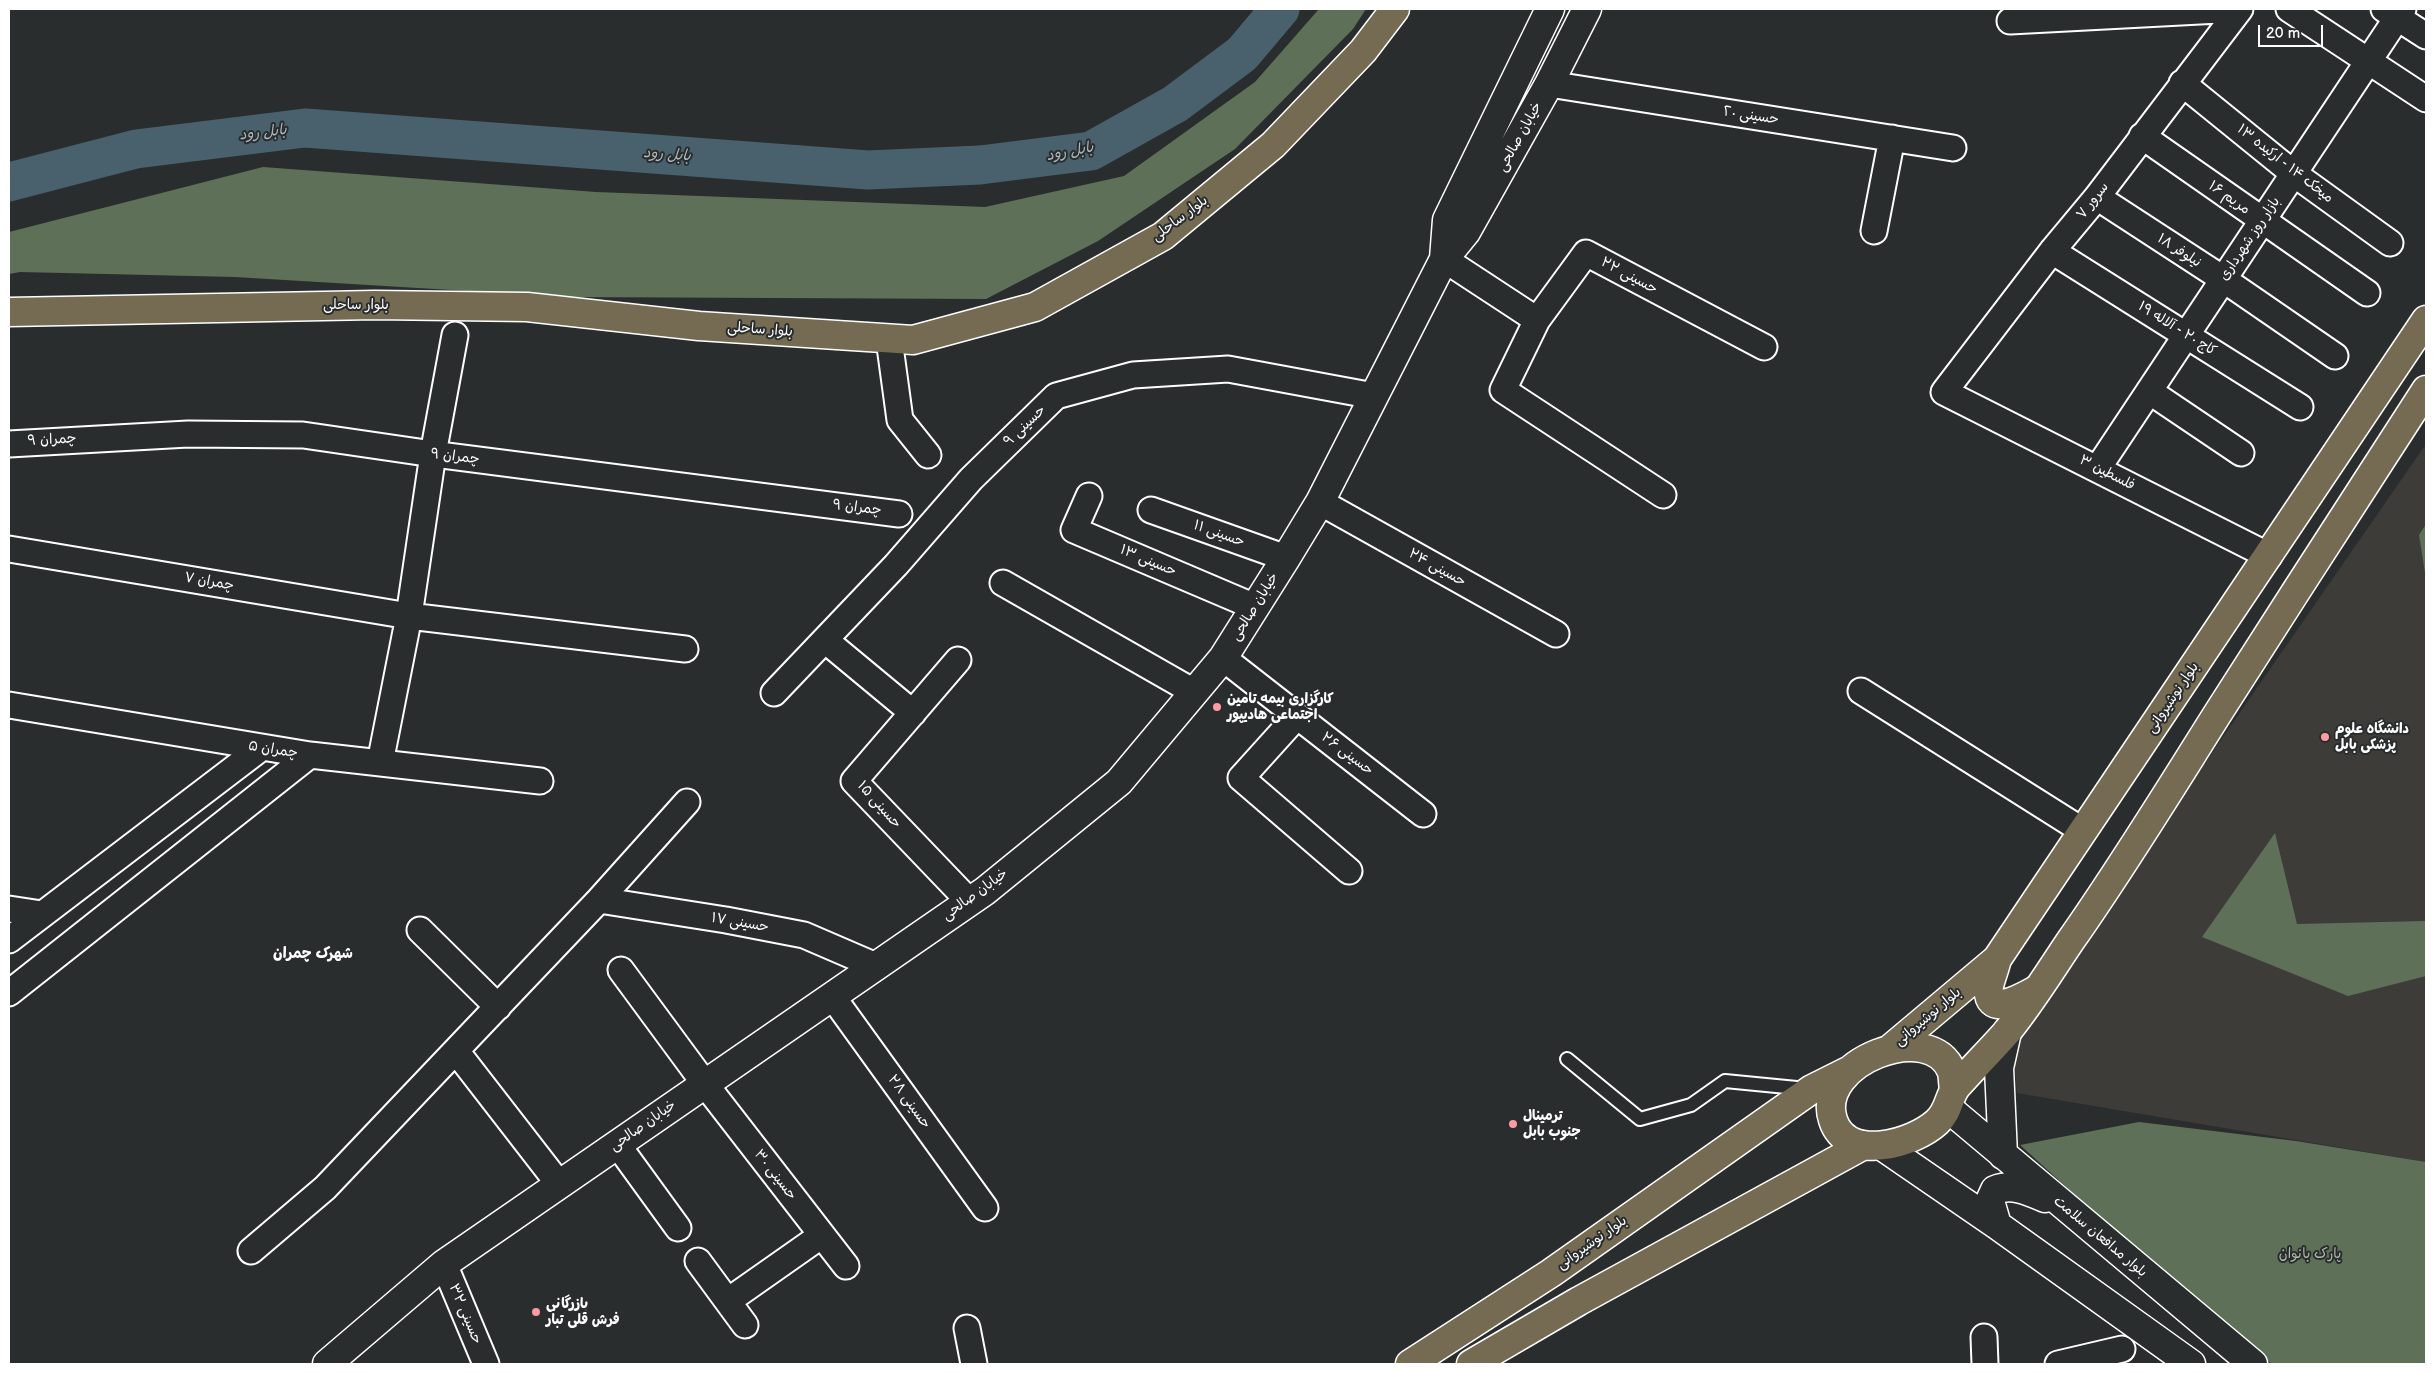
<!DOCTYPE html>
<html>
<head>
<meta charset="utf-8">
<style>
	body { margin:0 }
	#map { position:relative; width:2435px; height:1373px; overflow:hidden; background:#2a2d2e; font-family:"Balsamiq Sans",sans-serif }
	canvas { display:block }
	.frame { position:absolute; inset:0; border:10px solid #fff; pointer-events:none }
	.scale { position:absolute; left:2258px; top:25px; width:65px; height:22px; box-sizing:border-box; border:2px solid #fff; border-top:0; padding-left:6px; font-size:15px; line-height:18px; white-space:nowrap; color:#fff; -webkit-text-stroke:4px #2a2d2e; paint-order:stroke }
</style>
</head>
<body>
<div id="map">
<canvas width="2435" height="1373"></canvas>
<div class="frame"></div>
<div class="scale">20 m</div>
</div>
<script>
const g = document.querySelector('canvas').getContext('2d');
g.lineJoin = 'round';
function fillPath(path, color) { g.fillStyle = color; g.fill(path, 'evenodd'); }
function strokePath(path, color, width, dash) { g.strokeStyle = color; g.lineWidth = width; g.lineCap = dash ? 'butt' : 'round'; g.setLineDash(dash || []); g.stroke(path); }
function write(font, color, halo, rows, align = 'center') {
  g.font = font + ' "Balsamiq Sans","Playpen Sans Arabic",sans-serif'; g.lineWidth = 4; g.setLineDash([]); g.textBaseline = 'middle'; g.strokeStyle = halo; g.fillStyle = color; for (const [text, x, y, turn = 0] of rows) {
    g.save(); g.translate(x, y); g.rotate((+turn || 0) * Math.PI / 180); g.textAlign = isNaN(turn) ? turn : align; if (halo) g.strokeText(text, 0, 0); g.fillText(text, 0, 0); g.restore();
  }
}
const built = new Path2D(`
	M2426 444V1162L2017 1093 2014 1060 2020 1030Z`);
const green = new Path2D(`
	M1319 9H1366L1353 29 1235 149 1098 241 986 299 568 297 235 277 20 272 9 274V232L263 167 596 192 985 207 1124 176 1255 82Z
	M2426 524V579L2419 535Z
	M2275 833 2297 924 2426 921V976L2348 996 2202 937Z
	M2139 1122 2296 1141 2426 1162V1364H2272L2216 1323 2020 1145Z`);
const river = new Path2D(`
	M9 182 136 149 305 128 868 170 980 165 1091 151 1175 104 1242 54 1280 9`);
const lane = new Path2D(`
	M1567 1059 1640 1119 1691 1105 1725 1081 1807 1089`);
const street = new Path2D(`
	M2240 9 2097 197 2052 251 1944 392 2269 556
	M2289 9 2426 99
	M2384 9 2426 36
	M2010 21 2238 9
	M2182 83 2293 173 2390 243
	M1549 84 1953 148
	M2142 136 2367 293
	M2097 197 2223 279 2335 356
	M1874 231 1892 138
	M2052 251 2300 407
	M1444 259 1537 320 1586 253 1764 347
	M1537 320 1503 390 1663 495
	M889 339 900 420 928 455
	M2149 391 2241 453
	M9 444 188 434 303 435 433 454 899 514
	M2098 468 2403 9
	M1089 496 1074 530 1255 607
	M1320 502 1556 634
	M1151 510 1286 558
	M9 549 409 616 685 649
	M1003 583 1194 692
	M825 640 913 713
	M1223 658 1423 814
	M958 660 854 781 969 901
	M1861 691 2083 831
	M774 693 896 565 971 479 1056 396 1133 375 1228 369 1374 396
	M9 705 310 755 540 781
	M1297 716 1241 778 1349 871
	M380 763 409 616 433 454 455 335
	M599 900 726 920 804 935 876 966
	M9 909 42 914
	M420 930 498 1007
	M9 940 261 748
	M621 970 705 1084 846 1266
	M9 993 310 755
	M832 996 985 1208
	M456 1051 559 1184
	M617 1144 678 1228
	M251 1251 325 1188 599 900 687 802
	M698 1261 745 1325
	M444 1264 486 1364
	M728 1301 822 1235
	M967 1328 974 1364
	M1984 1337 1985 1364
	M2058 1364 2122 1349`);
const secondary = new Path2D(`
	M1444 259 1447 220 1550 9
	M1948 1108 2253 1364
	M1882 1146 1997 1225 2191 1364
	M2003 1155 1999 1068 2007 1032
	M1997 1225 1990 1201 1995 1190C2012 1183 2029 1191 2045 1198
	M327 1364 444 1264 985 891 1119 782 1223 658 1286 558 1320 502 1444 259 1466 232 1549 84 1587 9`);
const primary = new Path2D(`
	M9 312 375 305 527 307 699 326 913 340 1035 307 1163 236 1273 145 1363 51 1395 9
	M1997 959C1995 968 1991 977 1989 986 1985 1020 2023 997 2036 990
	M1890 1049 1997 959 2426 320
	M1954 1090C1953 1084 1953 1077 1952 1072 1932 1017 1814 1062 1833 1120 1847 1163 1913 1144 1937 1122 1950 1110 1948 1097 1957 1086 1973 1068 1990 1051 2006 1033 2030 1004 2050 971 2071 940 2123 866 2170 789 2218 713 2287 605 2356 498 2426 390
	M1410 1364 1551 1273 1812 1089 1848 1071
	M1471 1364 1579 1301 1864 1145`);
const markers = [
	[1217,707,5,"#ff9aa2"],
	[2325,737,5,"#ff9aa2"],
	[1513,1124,5,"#ff9aa2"],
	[536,1312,5,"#ff9aa2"]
];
const streetNames = [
	["حسینی ٢٠",1751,116,9],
	["خيابان صالحی",1520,137,-61],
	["میخک ۱۴ - ارکیده ۱۳",2285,164,38],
	["مریم ۱۶",2229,198,35],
	["سرور ۷",2093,201,-52],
	["بلوار ساحلی",1180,219,-37],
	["بازار روز شهرداری",2250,239,-56],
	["نیلوفر ۱۸",2179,251,33],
	["حسینی ۲۲",1629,276,28],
	["بلوار ساحلی",356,305],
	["کاج ۲۰ - آلاله ۱۹",2177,329,32],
	["بلوار ساحلی",760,330,4],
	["حسینی ٩",1025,426,-44],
	["چمران ۹",52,440,-3],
	["چمران ۹",455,457,7],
	["فلسطین ۳",2107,473,27],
	["چمران ۹",857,508,7],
	["حسینی ۱۱",1219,534,20],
	["حسینی ۱۳",1148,561,23],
	["حسینی ۲۴",1437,568,29],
	["چمران ۷",209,582,10],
	["خيابان صالحی",1255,607,-58],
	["بلوار نوشیروانی",2173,698,-56],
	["چمران ۵",273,750,9],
	["حسینی ۲۶",1347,754,37],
	["حسینی ۱۵",879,805,48],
	["خيابان صالحی",975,895,-36],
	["حسینی ۱۷",740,923,10],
	["بلوار نوشیروانی",1928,1017,-40],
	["حسینی ۲۸",909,1102,54],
	["خيابان صالحی",643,1126,-35],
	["حسینی ۳۰",775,1175,52],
	["بلوار مدافعان سلامت",2100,1237,40],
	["بلوار نوشیروانی",1592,1243,-35],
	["حسینی ۳۲",465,1314,67]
];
const poiNames = [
	["کارگزاری بیمه تامین",1227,699],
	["اجتماعی هادیپور",1227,715],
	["دانشگاه علوم",2335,729],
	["پزشکی بابل",2335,745],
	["ترمینال",1523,1116],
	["جنوب بابل",1523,1132],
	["بازرگانی",546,1304],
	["فرش قلی تبار",546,1320]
];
const parkNames = [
	["پارک بانوان",2310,1254]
];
const waterNames = [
	["بابل رود",263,133,-7],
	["بابل رود",1070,152,-11],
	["بابل رود",667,155,4]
];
const neighbourhoodNames = [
	["شهرک چمران",313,954]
];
fillPath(built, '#3e3c39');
fillPath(green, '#5f7059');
strokePath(river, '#48616d', 39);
strokePath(lane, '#fff', 16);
strokePath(street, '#fff', 29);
strokePath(secondary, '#fff', 31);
strokePath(primary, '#fff', 31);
strokePath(lane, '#2a2d2e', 12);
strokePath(street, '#2a2d2e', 25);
strokePath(secondary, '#2a2d2e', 28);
strokePath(primary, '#746b52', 28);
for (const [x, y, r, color] of markers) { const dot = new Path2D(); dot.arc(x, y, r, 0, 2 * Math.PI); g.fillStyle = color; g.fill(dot); strokePath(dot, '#2a2d2e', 2); }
write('14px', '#fff', '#2a2d2e', streetNames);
write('bold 14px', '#fff', '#2a2d2e', poiNames, 'left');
write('14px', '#afb8ac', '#2a2d2e', parkNames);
write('italic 15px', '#adb8bd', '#2a2d2e', waterNames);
write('bold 15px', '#fff', '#2a2d2e', neighbourhoodNames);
</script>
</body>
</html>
